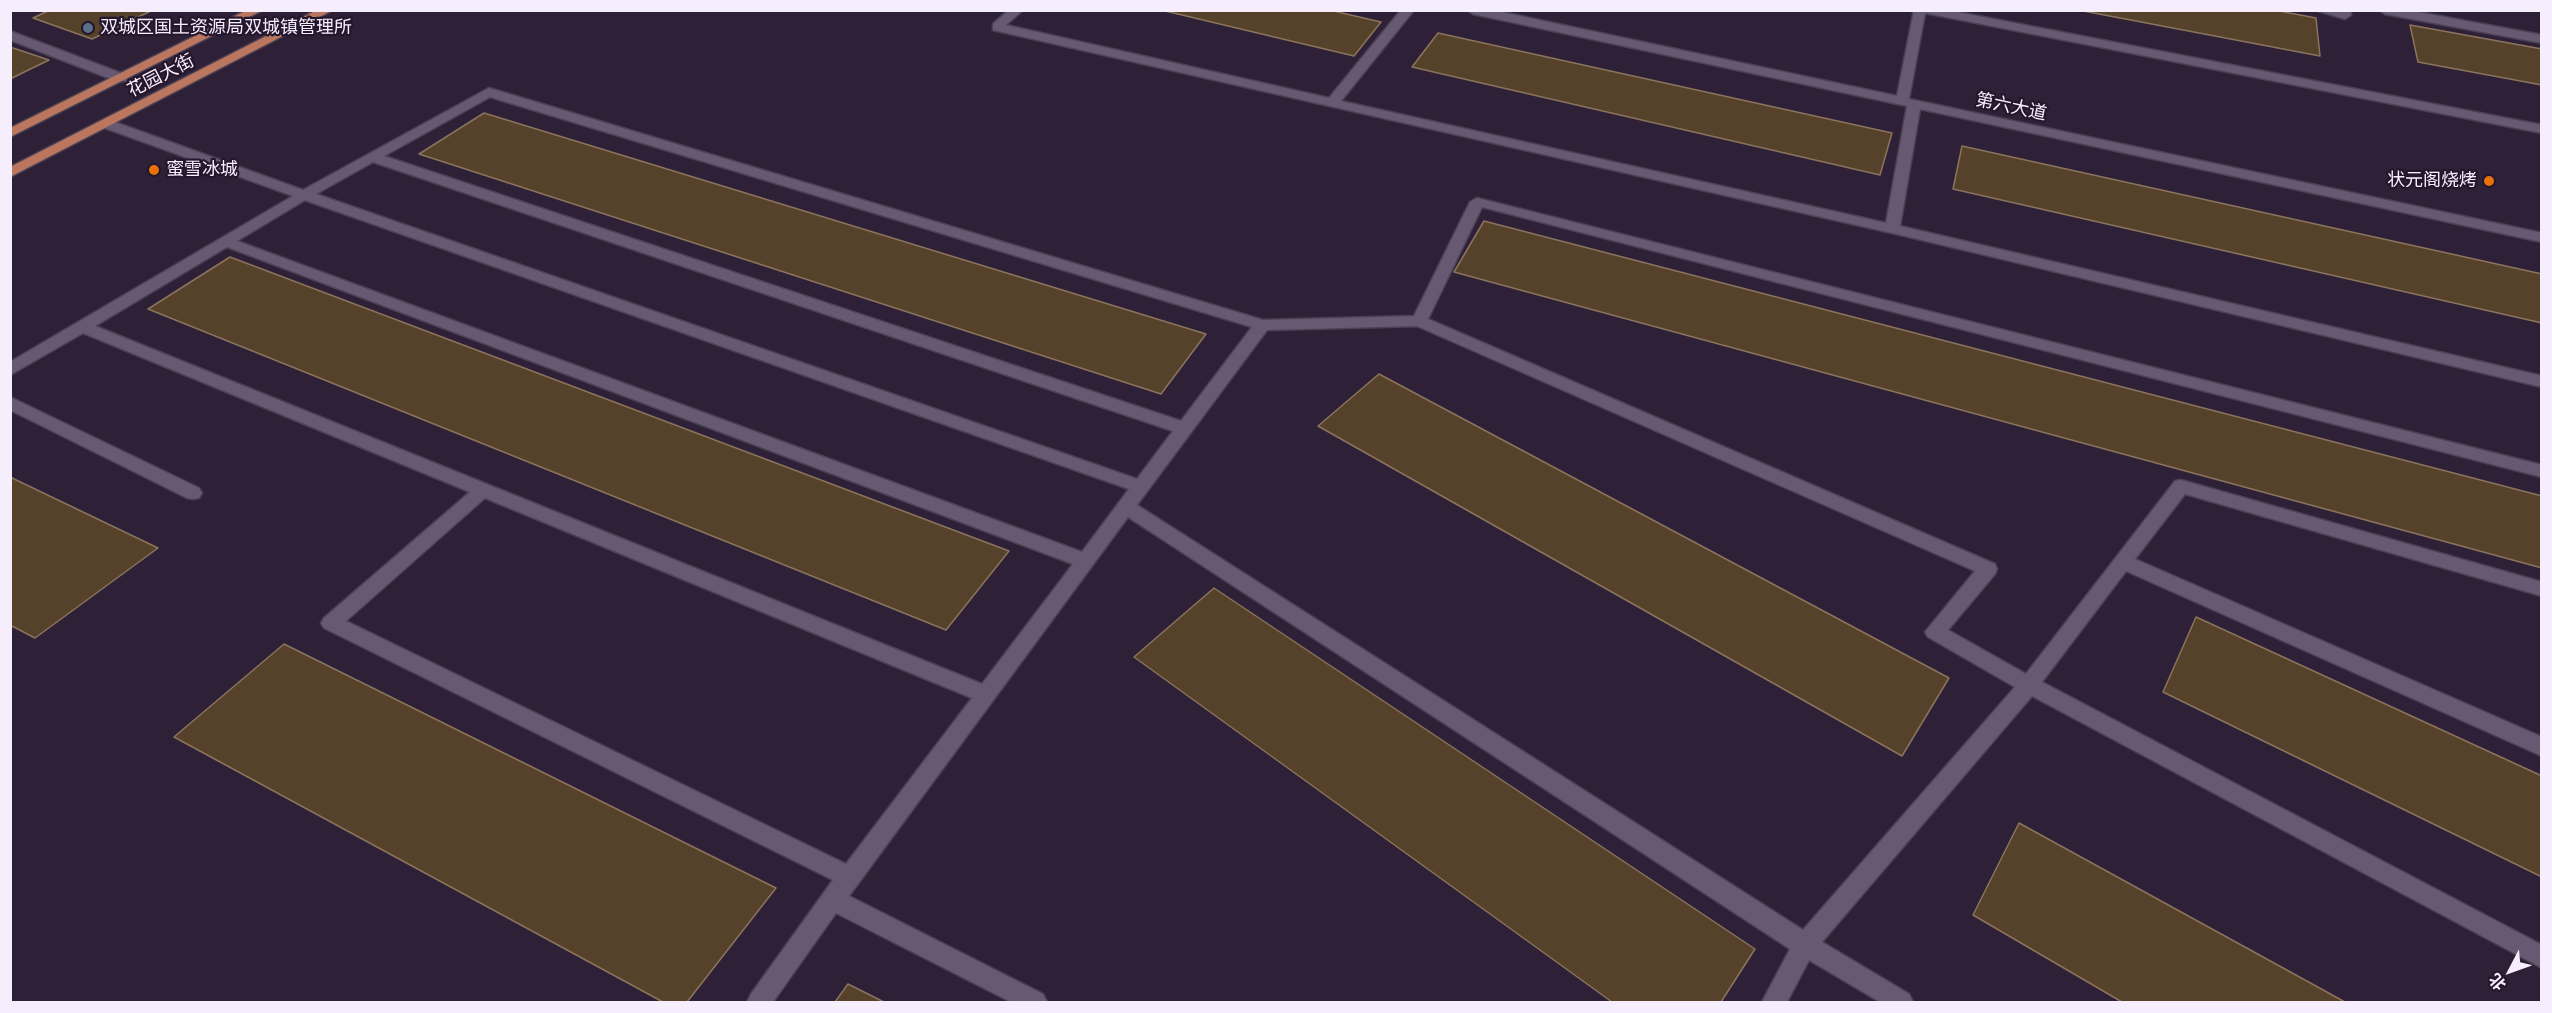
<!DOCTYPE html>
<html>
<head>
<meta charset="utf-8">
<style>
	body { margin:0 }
	#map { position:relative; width:2552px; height:1013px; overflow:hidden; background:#2e2137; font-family:Literata,"Noto Sans SC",serif }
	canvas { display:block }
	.frame { position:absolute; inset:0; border:12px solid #f7eefd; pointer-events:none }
	.north { position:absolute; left:2480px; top:941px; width:60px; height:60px; -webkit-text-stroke:4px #24172d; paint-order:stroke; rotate:229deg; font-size:16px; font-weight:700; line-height:24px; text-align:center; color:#f7eefd }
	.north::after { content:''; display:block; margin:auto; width:21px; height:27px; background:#f7eefd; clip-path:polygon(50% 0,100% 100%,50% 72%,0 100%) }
</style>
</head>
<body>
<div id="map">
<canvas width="2552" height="1013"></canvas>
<div class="frame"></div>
<div class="north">北</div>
</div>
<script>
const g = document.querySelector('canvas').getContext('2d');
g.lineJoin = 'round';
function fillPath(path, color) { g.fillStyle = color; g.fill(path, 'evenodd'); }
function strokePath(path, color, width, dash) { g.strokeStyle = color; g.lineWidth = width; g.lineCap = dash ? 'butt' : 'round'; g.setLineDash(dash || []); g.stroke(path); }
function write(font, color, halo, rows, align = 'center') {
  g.font = font + ' Literata,"Noto Sans SC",serif'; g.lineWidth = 4.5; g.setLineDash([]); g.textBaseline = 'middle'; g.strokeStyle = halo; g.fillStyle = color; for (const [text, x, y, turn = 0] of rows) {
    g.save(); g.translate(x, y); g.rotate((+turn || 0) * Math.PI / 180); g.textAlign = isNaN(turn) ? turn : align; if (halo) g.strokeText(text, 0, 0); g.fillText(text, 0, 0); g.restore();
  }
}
const building = new Path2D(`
	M50 10H153L92 39 33 18Z
	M1161 10H1329L1381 22 1354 56Z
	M2078 10H2274L2316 18 2320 56Z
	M2410 25 2542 49V85L2418 62Z
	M1438 33 1892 133 1880 175 1412 67Z
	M10 47 49 60 10 79Z
	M484 113 1206 334 1161 394 419 154Z
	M1962 146 2542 274V323L1953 189Z
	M1484 221 2542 496V568L1454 272Z
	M230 257 1009 551 946 630 148 309Z
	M1379 374 1949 678 1902 756 1318 426Z
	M10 477 158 548 35 638 10 625Z
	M1214 588 1755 949 1721 1002H1612L1134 657Z
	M2196 617 2542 776V877L2163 692Z
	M284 644 776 888 687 1002H663L174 737Z
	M2019 823 2345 1002H2122L1973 915Z
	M848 984 884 1002H835Z`);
const minor = new Path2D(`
	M1009 10H1023L1006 25 1329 98 1401 10H1414L1341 101 1886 223 1907 106 1473 14 1467 10H1492L1897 96 1914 10H1947L2542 125V133L1925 13 1909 99 2542 233V242L1920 109 1900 226 2542 376V387L1892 233 993 30V24Z
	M2315 10H2350L2351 15 2345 19Z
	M2379 10H2407L2542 35V43L2385 14Z
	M10 31 126 75 127 78 126 81H116L10 40Z
	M489 88 1263 320 1414 316 1470 202 1477 198 2542 465V477L1482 207 1428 319 1995 564 1997 569 1995 574 1948 630 2026 674 2175 481 2181 480 2542 582V596L2185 494 2135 559 2542 737V756L2126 571 2042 682 2542 945V968L2032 696 1822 942 1909 994 1913 1002H1880L1809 960 1787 1002H1762L1790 949 1128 517 849 896 1043 994 1047 1002H1011L836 913 773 1002H747L751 994 833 880 324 628 321 623 324 618 470 492 83 333 10 375V362L293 196 102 127 100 124 102 121H112L303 190ZM490 97 1252 327 1181 421 384 156ZM373 162 1173 431 1137 479 316 194ZM305 200 313 203 1129 489 1082 552 237 241ZM227 247 1073 564 982 684 95 326ZM1417 326 1975 571 1925 632 1928 637 2015 687 1803 930 1137 505 1267 330ZM485 498 972 698 846 864 346 621Z
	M10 397 199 488 202 493 199 498 193 499 187 498 10 410Z`);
const major = new Path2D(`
	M247 10H263L10 137V128Z
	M317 10H333L10 177V167Z`);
const markers = [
	[88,28,6,"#5c6f8a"],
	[154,170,6,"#e8710a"],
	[2489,181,6,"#e8710a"]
];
const farPoinames = [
	["双城区国土资源局双城镇管理所",100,28],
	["蜜雪冰城",166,170],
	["状元阁烧烤",2477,181,"right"]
];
const farStreetnames = [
	["花园大街",161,76,-27],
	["第六大道",2011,107,12]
];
fillPath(building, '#56412b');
strokePath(building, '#8b745d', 1.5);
strokePath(minor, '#4c4054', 3);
strokePath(major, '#4c4054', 3);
fillPath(minor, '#685973');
fillPath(major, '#ba765e');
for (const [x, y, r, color] of markers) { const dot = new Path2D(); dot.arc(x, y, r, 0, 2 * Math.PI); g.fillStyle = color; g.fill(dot); strokePath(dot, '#24172d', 2); }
write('18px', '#f7eefd', '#24172d', farPoinames, 'left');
write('18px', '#f7eefd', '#24172d', farStreetnames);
</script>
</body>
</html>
